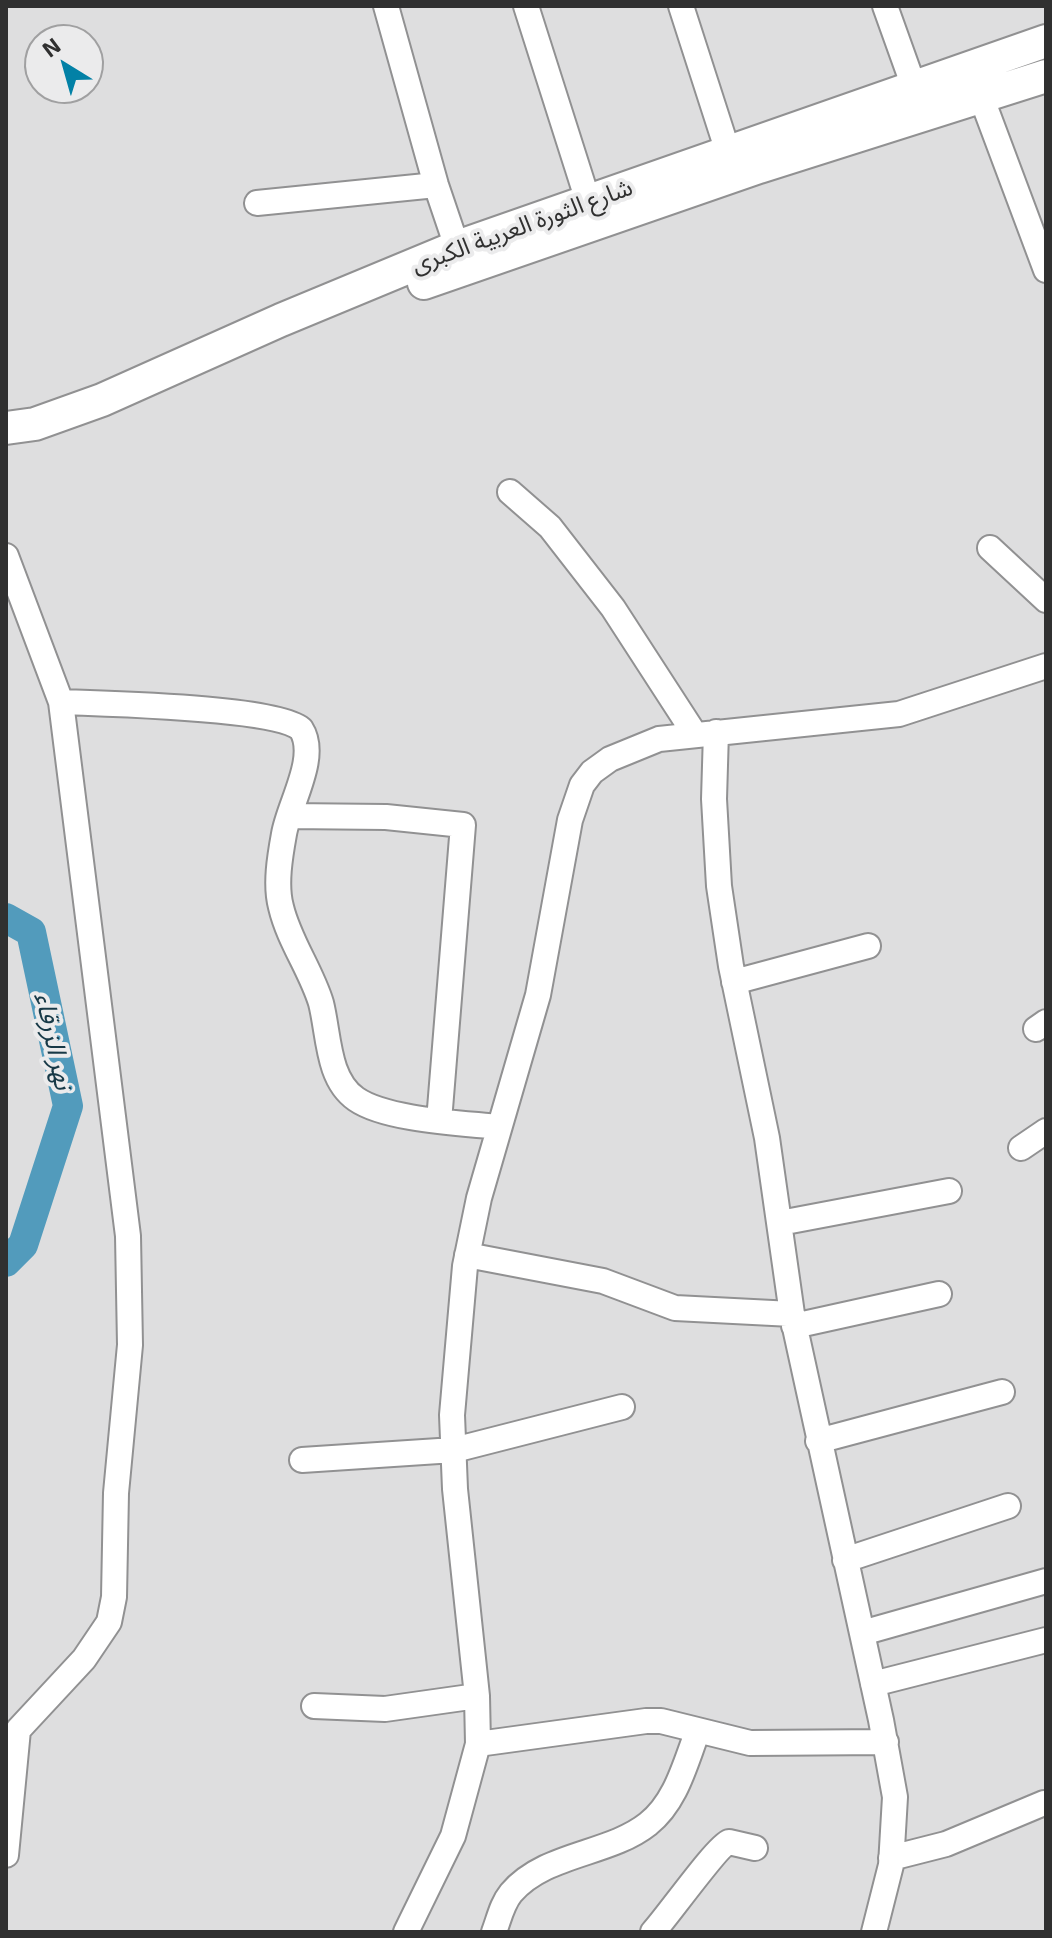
<!DOCTYPE html>
<html>
<head>
<meta charset="utf-8">
<style>
	body { margin:0 }
	#map { position:relative; width:1052px; height:1938px; overflow:hidden; background:#dededf; font-family:"Exo 2",sans-serif }
	canvas { display:block }
	.frame { position:absolute; inset:0; border:8px solid #303030; pointer-events:none }
	.north { position:absolute; left:24px; top:24px; width:80px; height:80px; box-sizing:border-box; background:#ebebec; border:2px solid #a0a0a1; border-radius:50%; rotate:323deg; font-size:22px; font-weight:700; line-height:32px; text-align:center; color:#303030 }
	.north::after { content:''; display:block; margin:auto; width:28px; height:36px; background:#0281a6; clip-path:polygon(50% 0,100% 100%,50% 72%,0 100%) }
</style>
</head>
<body>
<div id="map">
<canvas width="1052" height="1938"></canvas>
<div class="frame"></div>
<div class="north">N</div>
</div>
<script>
const g = document.querySelector('canvas').getContext('2d');
g.lineJoin = 'round';
function strokePath(path, color, width, dash) { g.strokeStyle = color; g.lineWidth = width; g.lineCap = dash ? 'butt' : 'round'; g.setLineDash(dash || []); g.stroke(path); }
function write(font, color, halo, rows, align = 'center') {
  g.font = font + ' "Exo 2","Noto Sans Arabic",sans-serif'; g.lineWidth = 8; g.setLineDash([]); g.textBaseline = 'middle'; g.strokeStyle = halo; g.fillStyle = color; for (const [text, x, y, turn = 0] of rows) {
    g.save(); g.translate(x, y); g.rotate((+turn || 0) * Math.PI / 180); g.textAlign = isNaN(turn) ? turn : align; if (halo) g.strokeText(text, 0, 0); g.fillText(text, 0, 0); g.restore();
  }
}
const river = new Path2D(`
	M6 918 31 932 68 1106 23 1245 6 1262`);
const minor = new Path2D(`
	M386 6 436 185 457 247
	M526 6 588 201
	M681 6 728 152
	M885 6 914 87
	M982 99 1046 270
	M257 203 436 185
	M510 492 550 527 613 608 694 733
	M990 548 1046 600
	M6 556 61 702C105 704 274 707 301 729 319 757 289 804 284 834 280 856 275 885 281 907 289 941 311 970 321 1003 329 1034 327 1079 356 1099 386 1120 462 1123 499 1127
	M716 732 714 799 719 886 731 966 767 1138 792 1314 881 1720 895 1797 891 1865 874 1932
	M289 816 386 817 463 825 439 1121
	M734 982 868 946
	M1036 1029 1046 1022
	M1021 1148 1046 1131
	M780 1223 949 1191
	M467 1255 603 1281 675 1308 792 1314
	M794 1326 939 1294
	M818 1441 1002 1392
	M302 1460 454 1450 622 1407
	M845 1560 1008 1506
	M862 1633 1046 1581
	M873 1684 1046 1640
	M314 1706 385 1709 477 1696
	M478 1744 646 1721H661L750 1743 886 1742
	M6 1855 18 1730 84 1659 109 1622 114 1597 116 1493 130 1345 128 1236 61 702
	M891 1858 946 1844 1044 1803
	M406 1932 453 1836 478 1744 477 1696 455 1489 452 1415 465 1266 479 1198 538 995 570 820 582 785 592 772 610 759 659 739 899 714 1046 666
	M494 1932C499 1919 502 1904 511 1893 545 1853 609 1855 648 1824 676 1802 685 1764 697 1733
	M653 1932C667 1917 717 1846 729 1842L755 1848`);
const major = new Path2D(`
	M424 283 759 167 1046 76
	M6 428 35 424 102 400 281 320 457 247 1046 41`);
const streetNames = [
	["شارع الثورة العربية الكبرى",522,226,-20]
];
const waterNames = [
	["نهر الزرقاء",54,1041,78]
];
strokePath(river, '#529bbc', 30);
strokePath(minor, '#919192', 28);
strokePath(major, '#919192', 36);
strokePath(minor, '#fff', 24);
strokePath(major, '#fff', 32);
write('24px', '#303030', '#ebebec', streetNames);
write('italic 26px', '#173947', '#ebebec', waterNames);
</script>
</body>
</html>
